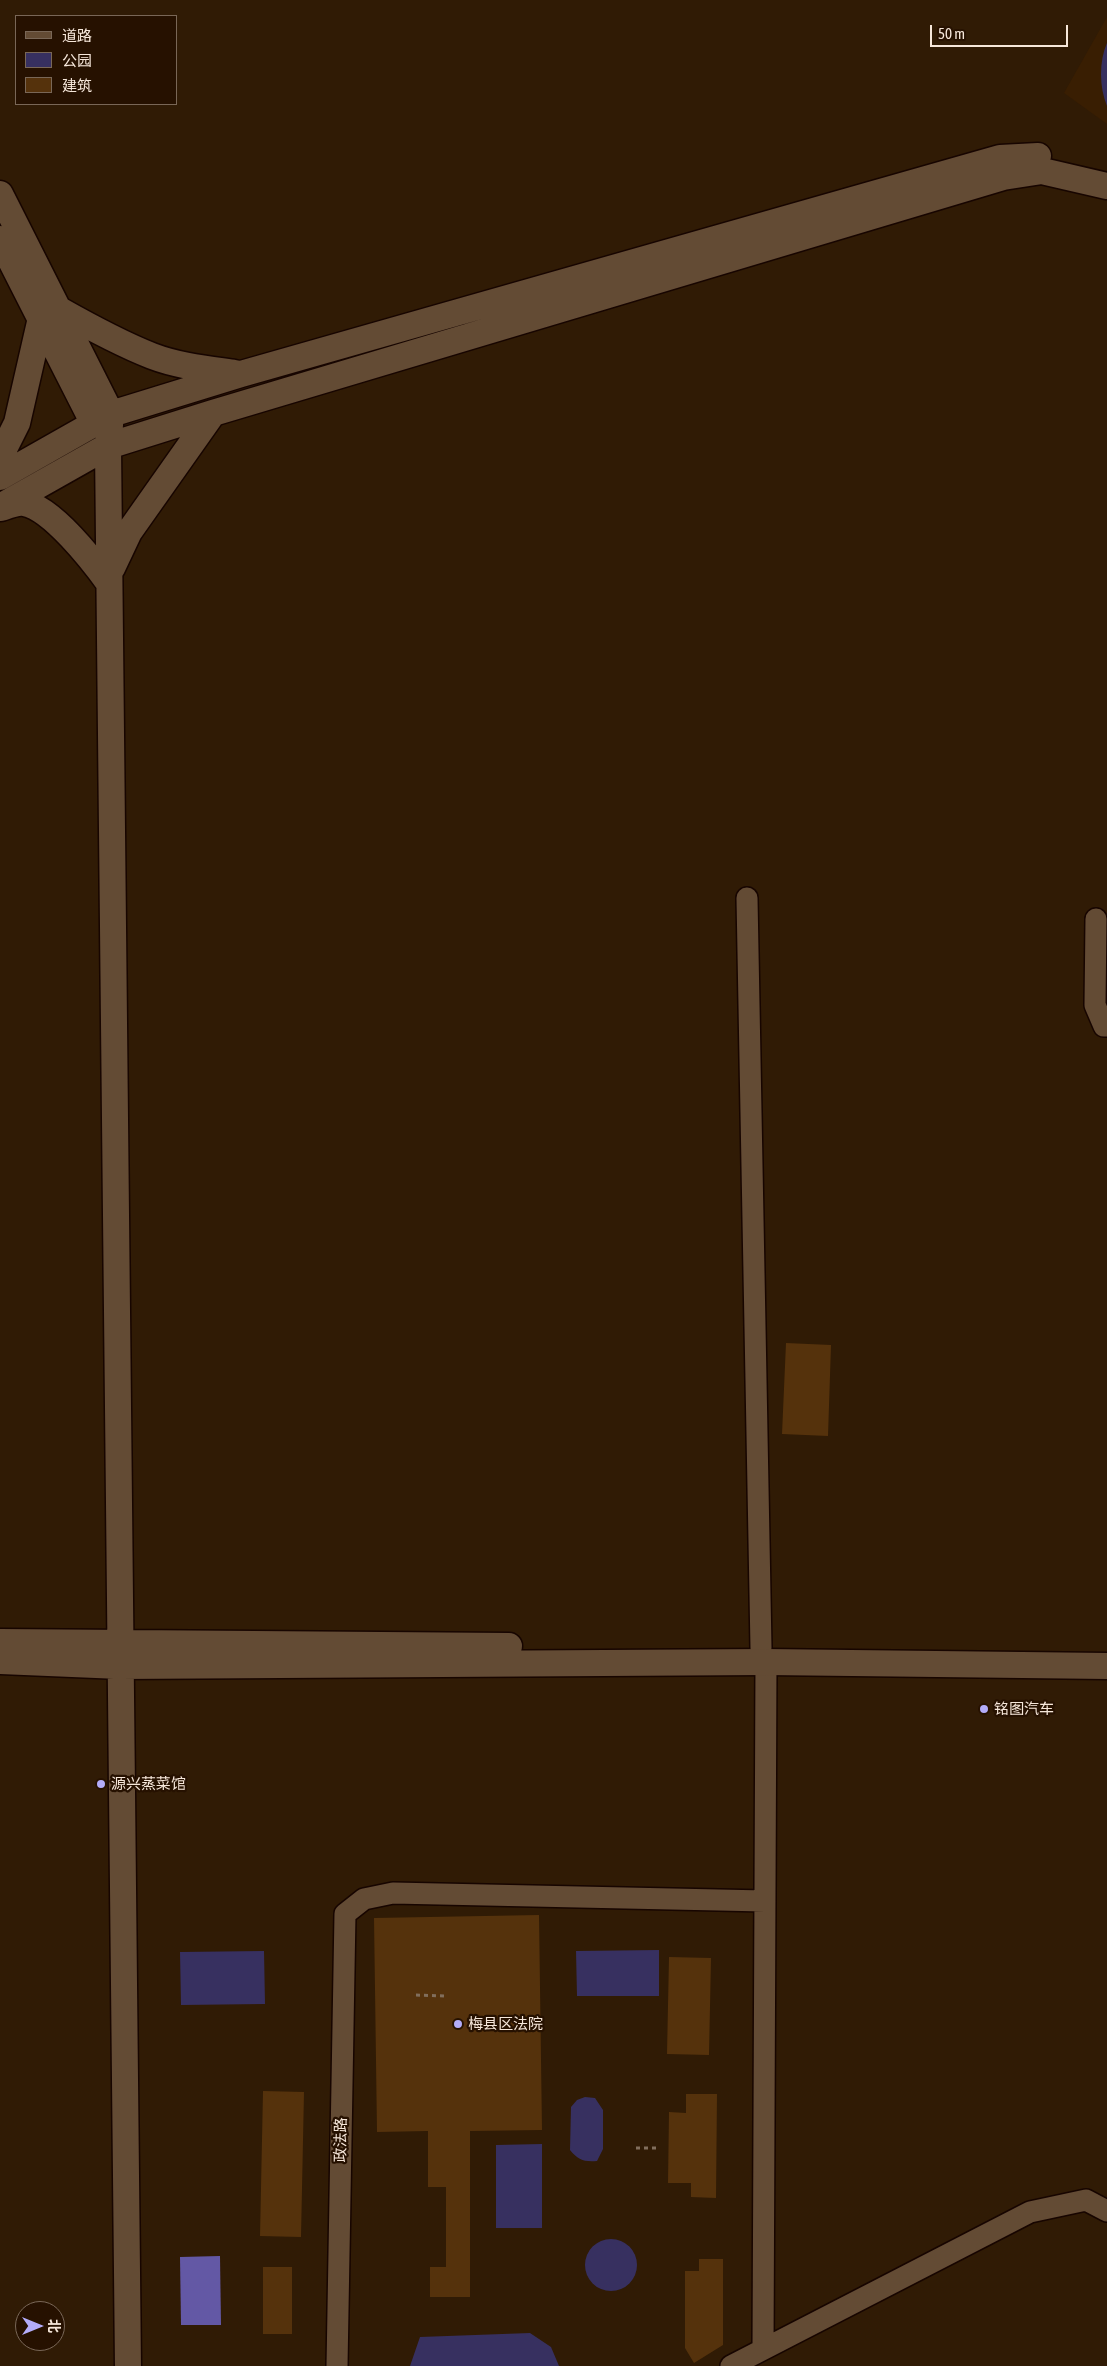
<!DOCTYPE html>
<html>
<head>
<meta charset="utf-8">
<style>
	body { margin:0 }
	#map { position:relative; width:1107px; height:2366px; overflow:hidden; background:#301b05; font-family:"Asap Condensed","Noto Sans SC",sans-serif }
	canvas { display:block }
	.legend { position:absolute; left:15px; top:15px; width:162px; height:90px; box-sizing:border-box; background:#261100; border:1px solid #796757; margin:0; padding:6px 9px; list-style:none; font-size:15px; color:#f6e7da }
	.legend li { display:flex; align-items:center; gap:10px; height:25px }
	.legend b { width:25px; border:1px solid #796757 }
	.north { position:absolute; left:15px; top:2301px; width:50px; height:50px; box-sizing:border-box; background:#261100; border:1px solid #796757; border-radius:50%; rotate:90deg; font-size:14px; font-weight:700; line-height:20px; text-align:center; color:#f6e7da }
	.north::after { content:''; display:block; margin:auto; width:18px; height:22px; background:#b3acf9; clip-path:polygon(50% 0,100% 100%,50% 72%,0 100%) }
	.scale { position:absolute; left:930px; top:25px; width:138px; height:22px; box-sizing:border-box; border:2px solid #f6e7da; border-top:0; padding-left:6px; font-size:15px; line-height:18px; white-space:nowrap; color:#f6e7da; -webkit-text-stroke:4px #261100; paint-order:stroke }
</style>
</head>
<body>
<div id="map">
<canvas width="1107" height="2366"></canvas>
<ul class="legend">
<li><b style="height:6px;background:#634b34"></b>道路</li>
<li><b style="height:14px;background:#373060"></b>公园</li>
<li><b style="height:14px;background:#55320c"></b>建筑</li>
</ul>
<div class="north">北</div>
<div class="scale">50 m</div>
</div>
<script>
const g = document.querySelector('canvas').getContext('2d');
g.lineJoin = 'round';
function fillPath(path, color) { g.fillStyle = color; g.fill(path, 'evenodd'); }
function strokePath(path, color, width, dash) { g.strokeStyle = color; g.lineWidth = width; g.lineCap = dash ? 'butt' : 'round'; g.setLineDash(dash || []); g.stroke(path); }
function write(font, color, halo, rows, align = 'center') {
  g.font = font + ' "Asap Condensed","Noto Sans SC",sans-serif'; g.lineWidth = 4.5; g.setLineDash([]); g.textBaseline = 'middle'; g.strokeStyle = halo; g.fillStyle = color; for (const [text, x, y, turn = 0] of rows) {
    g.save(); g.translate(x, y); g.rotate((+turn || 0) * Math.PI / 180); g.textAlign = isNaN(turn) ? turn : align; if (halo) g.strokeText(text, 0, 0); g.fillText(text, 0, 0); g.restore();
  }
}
const built = new Path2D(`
	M1107 17V124L1064 93Z`);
const green = new Path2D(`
	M1107 43V106C1099 87 1099 61 1107 43Z
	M659 1950V1996H577L576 1951Z
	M264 1951 265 2004 181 2005 180 1952Z
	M585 2097 595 2098 603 2110V2149L597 2161C584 2162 578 2160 570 2150L571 2107 577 2100Z
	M542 2144V2228H496V2145Z
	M585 2265a26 26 0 1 1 52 0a26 26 0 1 1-52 0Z
	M530 2333 551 2347 559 2366H410L420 2337Z`);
const water = new Path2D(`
	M220 2256 221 2325H181L180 2257Z`);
const building = new Path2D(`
	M786 1343 831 1345 828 1436 782 1434Z
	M539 1915 542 2130 470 2131V2297H430V2267H446V2187H428V2131L377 2132 374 1918Z
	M669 1957 711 1958 709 2055 667 2054Z
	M263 2091 304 2092 301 2237 260 2236Z
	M686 2094H717L716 2198 691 2197V2183H668L669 2112 686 2113Z
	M699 2259H723V2345L694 2363 685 2348V2271H699Z
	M263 2267H292V2334H263Z`);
const path = new Path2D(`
	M416 1995 447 1996
	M636 2148H658`);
const minor = new Path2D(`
	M747 898 761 1648
	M1096 919 1095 1005 1104 1026H1107
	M763 2348 766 1662
	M337 2366 345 1914 364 1899 393 1893 765 1901
	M731 2366 1030 2212 1086 2200 1107 2211`);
const tertiary = new Path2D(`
	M0 194 111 414 108 446 128 2366
	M0 239 94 424
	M58 309C88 326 119 343 152 356 178 366 207 369 235 373
	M0 457 17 423 41 318
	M0 477 111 414 241 374 1000 158 1038 156
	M0 507 108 446 213 413 1003 177 1042 171 1107 186
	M1 508C7 506 17 502 24 503 52 508 93 561 109 583
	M112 568 129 532 213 413
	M0 1642 509 1646
	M0 1661 120 1666 766 1662 1107 1666`);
const markers = [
	[984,1709,5,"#b3acf9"],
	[101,1784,5,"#b3acf9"],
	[458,2024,5,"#b3acf9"]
];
const poiNames = [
	["铭图汽车",994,1709],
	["源兴蒸菜馆",111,1784],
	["梅县区法院",468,2024]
];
const streetNames = [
	["政法路",341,2140,-89]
];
fillPath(built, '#391e02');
fillPath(green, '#373060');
fillPath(water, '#6358a5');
fillPath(building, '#55320c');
strokePath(minor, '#170500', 24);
strokePath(tertiary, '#170500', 29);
strokePath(path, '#816e5c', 3, [4, 4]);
strokePath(minor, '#634b34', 21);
strokePath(tertiary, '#634b34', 26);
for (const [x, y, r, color] of markers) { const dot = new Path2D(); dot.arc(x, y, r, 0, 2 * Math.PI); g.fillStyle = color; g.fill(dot); strokePath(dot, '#261100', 2); }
write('15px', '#f6e7da', '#261100', poiNames, 'left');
write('15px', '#f6e7da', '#261100', streetNames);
</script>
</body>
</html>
